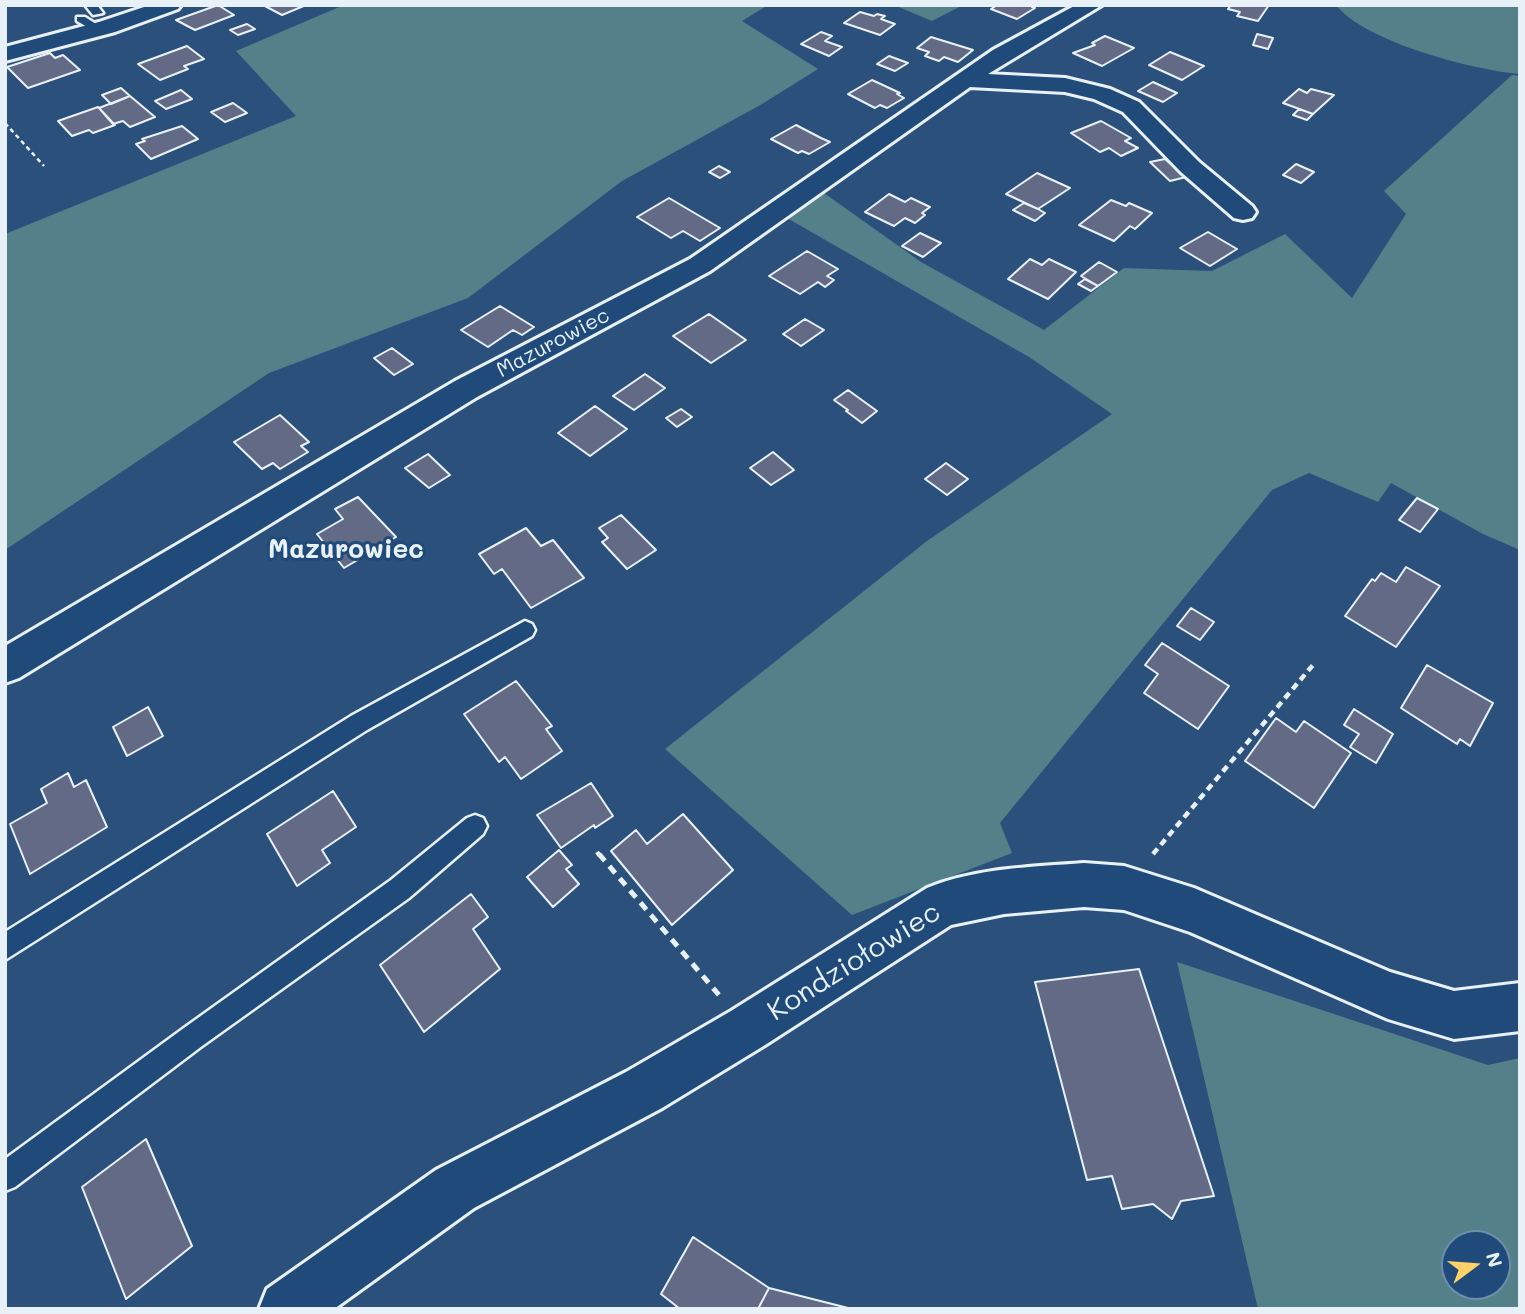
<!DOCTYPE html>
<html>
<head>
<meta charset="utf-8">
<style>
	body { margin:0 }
	#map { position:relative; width:1525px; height:1314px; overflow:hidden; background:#2c507c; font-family:Mali,sans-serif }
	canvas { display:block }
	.frame { position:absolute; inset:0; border:7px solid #e8f1f8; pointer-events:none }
	.north { position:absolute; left:1441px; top:1230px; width:70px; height:70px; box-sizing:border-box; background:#1f4a7a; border:2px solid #6f8dac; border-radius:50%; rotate:74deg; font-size:19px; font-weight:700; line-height:28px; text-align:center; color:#e8f1f8 }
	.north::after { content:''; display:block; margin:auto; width:24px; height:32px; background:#ffd166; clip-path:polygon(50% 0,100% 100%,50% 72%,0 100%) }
</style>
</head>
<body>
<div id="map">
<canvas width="1525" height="1314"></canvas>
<div class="frame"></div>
<div class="north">N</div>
</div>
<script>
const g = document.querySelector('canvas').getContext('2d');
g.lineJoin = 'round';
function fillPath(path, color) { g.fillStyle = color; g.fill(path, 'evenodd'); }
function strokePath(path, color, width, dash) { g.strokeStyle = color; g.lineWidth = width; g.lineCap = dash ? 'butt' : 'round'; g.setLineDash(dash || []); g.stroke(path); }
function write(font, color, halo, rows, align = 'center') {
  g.font = font + ' Mali,sans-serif'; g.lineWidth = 6; g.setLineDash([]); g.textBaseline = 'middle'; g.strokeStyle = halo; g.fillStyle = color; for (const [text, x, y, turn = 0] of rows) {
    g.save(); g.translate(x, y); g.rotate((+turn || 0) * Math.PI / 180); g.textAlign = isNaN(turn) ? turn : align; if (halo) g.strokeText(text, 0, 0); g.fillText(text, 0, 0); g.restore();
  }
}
const green = new Path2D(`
	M344 5H768L742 21 818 69 762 104 622 181 468 298 269 373 5 550V234L296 116 236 51Z
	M894 5H963L932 21Z
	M1336 5H1520V74C1473 70 1365 42 1336 5Z
	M1512 75 1520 76V550L1483 534 1391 483 1378 502 1309 473 1272 490 1000 823 1012 853 852 915 665 749 927 541 1112 414 1029 357 787 218 824 193 921 262 1044 330 1124 268 1212 271 1285 234 1352 298 1406 214 1384 191Z
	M1177 962 1488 1065 1520 1058V1309H1258ZM1497 1244V1286H1455V1244Z`);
const building = new Path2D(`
	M218 5 234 15 195 30 176 20Z
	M263 5H306L282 15Z
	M997 5H1035L1032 7 1035 8 1017 19 991 9Z
	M1231 5H1269L1258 21 1237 16 1240 12 1228 9Z
	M860 12 874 16 877 14 885 16 881 19 895 24 880 35 844 23Z
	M247 24 255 29 238 35 230 30Z
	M821 32 832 36 825 41 842 47 829 56 801 44Z
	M1257 34 1273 38 1268 49 1253 45Z
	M1105 36 1134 48 1102 66 1073 53 1095 45 1092 43Z
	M931 37 973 50 958 62 944 57 939 61 925 56 929 52 917 48Z
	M187 46 204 59 184 66 188 69 160 80 138 64Z
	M1170 52 1204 66 1182 80 1149 65Z
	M50 53 55 58 63 55 80 70 28 88 7 67Z
	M889 56 908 63 895 71 877 64Z
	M872 80 900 93 897 94 904 98 887 108 880 105 875 108 848 94Z
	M1153 82 1177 93 1163 102 1138 91Z
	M121 88 130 96 111 104 102 95Z
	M1299 89 1307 93 1311 89 1334 95 1313 114 1283 103Z
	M181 90 192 99 166 109 155 101Z
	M130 96 155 117 130 127 123 121 113 124 99 108Z
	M233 103 247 113 225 122 211 112Z
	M98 107 115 125 93 133 89 130 72 136 58 121Z
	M1299 109 1313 114 1307 120 1293 115Z
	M1101 121 1131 138 1125 141 1138 148 1121 156 1109 148 1100 152 1071 133Z
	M796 125 821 138 830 142 809 154 802 151 798 153 771 139Z
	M182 126 198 139 151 159 136 144 145 141 142 139Z
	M1165 159 1186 177 1170 181 1150 162Z
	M1296 164 1314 172 1301 183 1283 175Z
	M719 166 730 172 720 178 709 172Z
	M1037 173 1070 188 1038 209 1006 194Z
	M889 194 905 202 911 198 930 207 922 213 925 215 915 223 905 218 894 226 865 212Z
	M669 198 720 228 700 241 683 231 671 238 637 217Z
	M1111 200 1126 206 1129 203 1152 213 1135 229 1130 226 1114 241 1079 225Z
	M1024 203 1038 209 1045 213 1035 221 1013 210Z
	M1208 232 1237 249 1210 266 1180 248Z
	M920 233 941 243 923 257 902 246Z
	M807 251 838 269 827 276 834 280 825 287 818 282 800 294 769 276Z
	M1030 259 1042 265 1049 259 1076 272 1048 299 1008 279Z
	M1099 262 1117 272 1098 286 1081 276Z
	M1085 279 1098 286 1091 291 1078 284Z
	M500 306 534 327 522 335 513 330 488 347 461 330Z
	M709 314 746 340 711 363 673 336Z
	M805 319 824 330 801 346 783 334Z
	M392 348 413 364 394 375 374 358Z
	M645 374 665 388 634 410 613 396Z
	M848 390 877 411 862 423 846 411 848 410 834 400Z
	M595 406 627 429 590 456 558 433Z
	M681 409 692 417 677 427 666 418Z
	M280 415 309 442 301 446 308 452 280 469 273 463 262 469 234 442Z
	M773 452 794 470 771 485 750 468Z
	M428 454 450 475 429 488 405 468Z
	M946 463 968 479 947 495 925 479Z
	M358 497 396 537 344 568 317 534 343 519 335 509Z
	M1417 498 1438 509 1420 532 1399 520Z
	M621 515 656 550 627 569 602 542 608 538 599 528Z
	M526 528 541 546 553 540 584 578 531 608 502 569 494 574 479 554Z
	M1406 567 1440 586 1396 647 1345 616 1372 579 1375 581 1381 573 1396 582Z
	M1191 608 1214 622 1200 640 1177 626Z
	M1162 643 1229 686 1198 729 1144 693 1158 674 1145 665Z
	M1427 665 1493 703 1470 746 1460 739 1457 744 1401 708Z
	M516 681 552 726 546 729 562 751 521 779 505 757 499 762 464 714Z
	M148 707 163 736 127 756 113 727Z
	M1354 709 1393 734 1376 763 1350 747 1359 734 1344 725Z
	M1276 718 1296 732 1304 721 1351 753 1314 808 1245 761Z
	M68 773 74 787 86 780 107 827 30 874 10 824 47 803 41 789Z
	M591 783 613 816 595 828 594 825 561 848 537 815Z
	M333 791 356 827 322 850 330 863 297 886 267 834Z
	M683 814 733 870 672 925 611 851 636 830 647 844Z
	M559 850 572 865 566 869 579 884 553 907 527 877Z
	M471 894 488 917 473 929 500 969 424 1032 380 965Z
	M1139 969 1214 1196 1181 1201 1172 1219 1153 1204 1122 1209 1112 1176 1087 1180 1035 982Z
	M146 1139 192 1246 126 1299 82 1187Z
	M693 1237 769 1288 758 1309H680L661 1294Z
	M769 1288 852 1309H758Z`);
const pathFar2 = new Path2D(`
	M5 123 44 166`);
const pathFar1 = new Path2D(`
	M597 852 600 856
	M1153 854 1313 665`);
const path = new Path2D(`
	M599 854 719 995`);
const service = new Path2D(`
	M85 5H97L103 13 93 15Z
	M77 17H85L104 29 94 31 77 21Z
	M525 621 532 624 535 630 532 636 367 730 5 960V932L351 716Z
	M475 815 483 818 487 826 483 834 409 898 202 1046 15 1187 5 1191V1159L184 1028 391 880 467 818Z`);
const minor = new Path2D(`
	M150 5H181L178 9 115 32 5 61V47L99 22Z
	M1076 5H1102L988 74 1065 78 1110 89 1139 102 1199 162 1252 206 1256 212 1252 218 1243 220 1234 218 1181 172 1123 112 1094 99 1065 92 970 87 710 271 477 397 19 678 5 683V646L455 381 690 259 993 50Z
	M1084 863 1124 866 1194 888 1390 972 1454 991 1520 983V1031L1454 1039 1388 1019 1190 932 1124 910 1084 907 1004 914 951 925 765 1045 662 1108 474 1208 334 1309H259L267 1289 436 1170 626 1072 731 1011 927 888C976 868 1032 867 1084 863Z`);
const farStreetnames = [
	["Mazurowiec",553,343,-28]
];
const neighbourhoodNames = [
	["Mazurowiec",346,550]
];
const nearStreetnames = [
	["Kondziołowiec",854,962,-32]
];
fillPath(green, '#538089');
fillPath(building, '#626a85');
strokePath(building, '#e8f1f8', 2);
strokePath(service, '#e8f1f8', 5);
strokePath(minor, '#e8f1f8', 6);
strokePath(pathFar2, '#e8f1f8', 2.5, [4.5, 3.5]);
strokePath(pathFar1, '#e8f1f8', 4.5, [7, 5]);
strokePath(path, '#e8f1f8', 5, [9, 7]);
fillPath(service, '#1f4a7a');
fillPath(minor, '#1f4a7a');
write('21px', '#e8f1f8', '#1f4a7a', farStreetnames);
write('bold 26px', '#e8f1f8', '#1f4a7a', neighbourhoodNames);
write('28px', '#e8f1f8', '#1f4a7a', nearStreetnames);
</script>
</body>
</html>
